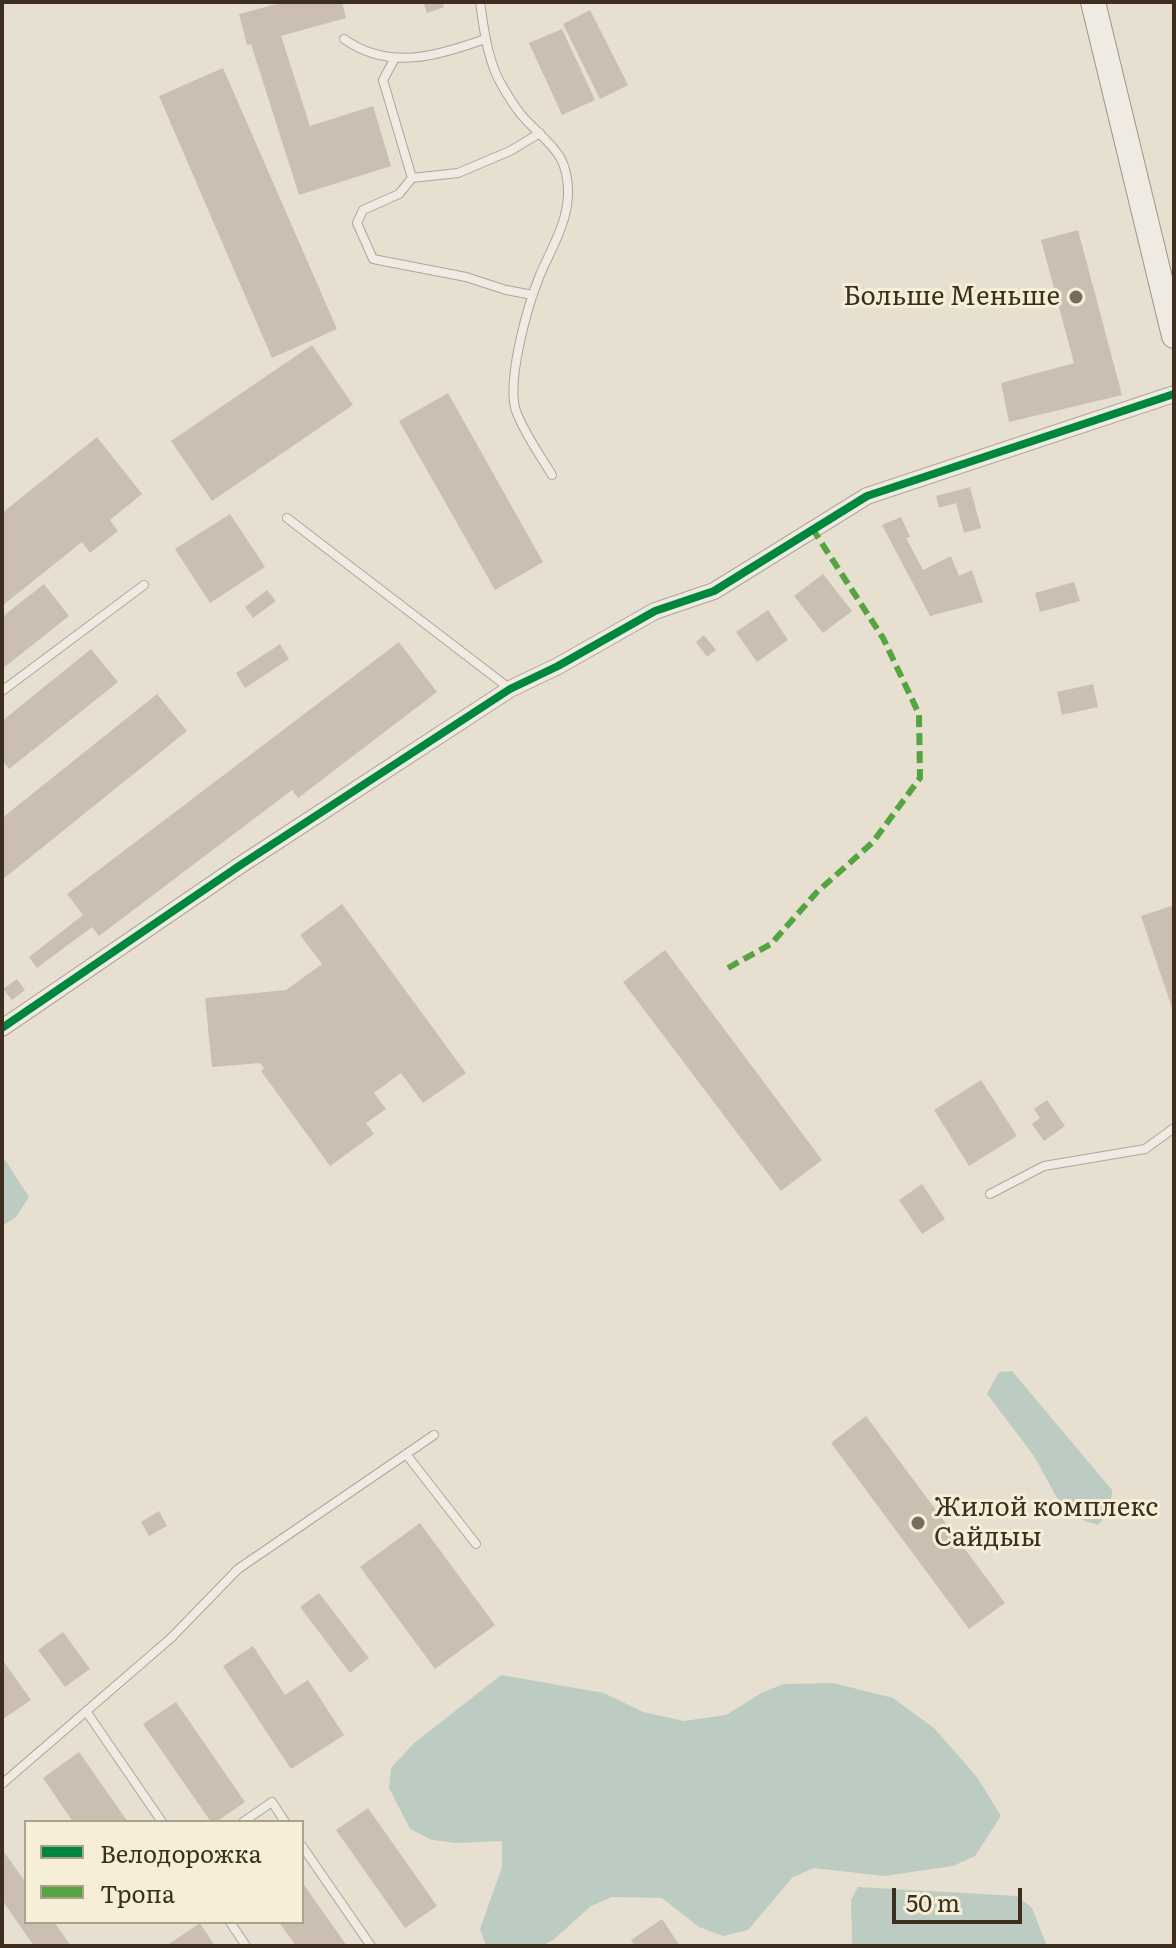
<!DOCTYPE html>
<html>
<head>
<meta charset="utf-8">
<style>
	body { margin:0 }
	#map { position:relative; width:1176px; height:1948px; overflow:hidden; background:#e7e0d1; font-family:Literata,serif }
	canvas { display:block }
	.frame { position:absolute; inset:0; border:4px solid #3d2e20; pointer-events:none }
	.legend { position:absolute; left:24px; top:1820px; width:280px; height:104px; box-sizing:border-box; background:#f7eed8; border:2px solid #ada18e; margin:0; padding:10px 14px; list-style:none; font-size:24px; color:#3d2e20 }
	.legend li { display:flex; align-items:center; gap:16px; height:40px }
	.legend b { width:40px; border:2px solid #ada18e }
	.scale { position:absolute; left:892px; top:1888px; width:130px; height:36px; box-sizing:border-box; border:4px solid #3d2e20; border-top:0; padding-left:10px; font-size:24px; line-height:28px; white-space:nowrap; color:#3d2e20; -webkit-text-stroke:6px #f7eed8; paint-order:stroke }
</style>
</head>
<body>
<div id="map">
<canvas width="1176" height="1948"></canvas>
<div class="frame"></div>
<ul class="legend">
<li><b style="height:10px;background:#00873e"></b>Велодорожка</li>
<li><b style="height:10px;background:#54a441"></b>Тропа</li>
</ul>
<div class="scale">50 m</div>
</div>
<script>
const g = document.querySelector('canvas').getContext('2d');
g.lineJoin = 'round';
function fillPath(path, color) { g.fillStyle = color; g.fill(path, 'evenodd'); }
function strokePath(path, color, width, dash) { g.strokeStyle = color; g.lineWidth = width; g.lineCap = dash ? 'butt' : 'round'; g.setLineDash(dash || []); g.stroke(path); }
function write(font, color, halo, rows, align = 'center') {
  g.font = font + ' Literata,serif'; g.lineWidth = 6; g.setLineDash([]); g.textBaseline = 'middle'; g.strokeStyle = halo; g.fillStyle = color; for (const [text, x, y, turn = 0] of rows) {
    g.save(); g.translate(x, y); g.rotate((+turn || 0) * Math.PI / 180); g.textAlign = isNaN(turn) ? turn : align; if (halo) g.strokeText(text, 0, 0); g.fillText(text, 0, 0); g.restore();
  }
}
const water = new Path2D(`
	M2 1155 29 1197 16 1217 2 1226Z
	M1012 1371 1112 1490C1112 1506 1108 1514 1098 1525L1085 1521 1061 1505 1034 1456 987 1394 999 1372Z
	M501 1675 604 1693 643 1712 684 1721 726 1715 763 1692 784 1684 833 1683 893 1698 934 1728 977 1777 1001 1816 975 1856 953 1866 884 1876 814 1868 793 1877 748 1930 723 1936 699 1927 662 1898 612 1897 591 1906 553 1940 541 1946H486L480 1929 502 1867V1841L456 1843 432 1840 410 1829 389 1788 391 1768 413 1744Z
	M858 1887 1017 1896 1032 1908 1047 1946H855L852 1943 851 1900Z`);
const building = new Path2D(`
	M284 2H342L346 18 281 36 310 126 373 106 391 166 299 195 251 44 247 45 239 14Z
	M423 2H442L444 7 427 13Z
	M590 10 628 85 600 99 563 24Z
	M562 29 595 100 562 115 529 43Z
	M223 68 337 329 272 358 159 96Z
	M1078 230 1122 395 1009 422 1001 383 1074 363 1041 240Z
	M312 345 353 405 212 501 171 441Z
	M448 393 543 562 495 590 399 421Z
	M97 437 142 494 110 520 118 531 90 553 82 542 2 606V513Z
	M970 487 981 528 964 533 956 503 939 508 936 496Z
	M230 514 265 567 210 603 175 549Z
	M901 517 910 537 906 538 923 570 951 556 959 576 972 570 983 602 930 616 882 525Z
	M823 574 852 611 823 633 794 596Z
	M1074 582 1080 601 1040 612 1035 593Z
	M44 584 69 616 2 669V617Z
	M267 590 276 601 253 618 245 607Z
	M768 610 788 640 757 662 736 632Z
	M704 635 716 650 707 657 696 642Z
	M399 642 437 692 298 798 292 790 99 936 92 927 37 968 29 957 83 915 67 894Z
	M280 644 289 659 245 688 236 673Z
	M91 649 118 682 9 769 2 760V721Z
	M1093 684 1098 707 1062 715 1057 692Z
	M157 694 187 731 2 880V818Z
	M342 904 466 1073 423 1103 401 1073 374 1093 386 1109 366 1123 374 1134 330 1166 261 1071 264 1068 260 1063 212 1067 205 998 286 990 322 964 300 935Z
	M1174 905V1011H1173L1141 916Z
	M665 950 822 1160 781 1191 623 982Z
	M17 979 25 990 12 1000 3 989Z
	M981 1080 1017 1136 969 1166 934 1110Z
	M1047 1100 1065 1126 1044 1141 1032 1124 1040 1118 1034 1109Z
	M922 1184 945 1219 922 1234 899 1200Z
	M866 1416 1005 1603 969 1629 831 1443Z
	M159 1511 167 1526 149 1536 141 1522Z
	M420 1523 495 1625 435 1669 360 1567Z
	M319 1593 369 1658 350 1673 300 1607Z
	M63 1632 90 1669 65 1687 38 1650Z
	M253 1646 285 1695 308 1680 344 1735 291 1769 223 1666Z
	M2 1659 31 1700 3 1719 2 1717Z
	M176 1702 245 1802 216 1822H211L143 1724Z
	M79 1752 128 1822H73L43 1778Z
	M368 1808 437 1906 405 1928 336 1830Z
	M2 1849 26 1883V1922H54L71 1946H34L2 1900Z
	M302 1882 347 1946H296L279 1922H302Z
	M662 1919 680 1946H635L631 1940Z
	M200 1923 215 1946H166Z`);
const lane = new Path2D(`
	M480 2C484 31 488 64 504 89 510 99 517 111 525 119 549 145 569 153 568 195 567 224 551 249 540 275 528 304 506 381 516 411 524 433 540 455 552 475
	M344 39C389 71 438 56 485 39
	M395 58 383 80 412 178 399 194 363 210 357 223 373 259 466 277 506 290 533 295
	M412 178 458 173 510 151 540 133
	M287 518 509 688
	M2 691 144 585
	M990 1194 1044 1166 1145 1149 1174 1128
	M406 1454 476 1544
	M86 1711 162 1822
	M2 1784 171 1638 238 1569 434 1435
	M243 1822 272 1802 285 1822
	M302 1846 371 1946
	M230 1922 246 1946`);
const street = new Path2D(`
	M2 1028 239 866 510 689 558 666 655 611 714 591 867 496 1174 394`);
const secondary = new Path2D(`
	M1093 2 1174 336`);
const quiet = new Path2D(`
	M728 968 771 944 817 892 873 842 920 778 919 714 883 638 812 528`);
const cycleway = new Path2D(`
	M2 1028 239 866 510 689 558 666 655 611 714 591 867 496 1174 394`);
const markers = [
	[1076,297,8,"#786c5e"],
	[918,1523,8,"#786c5e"]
];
const poiNames = [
	["Больше Меньше",1060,297],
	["Жилой комплекс",934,1508,"left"],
	["Сайдыы",934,1538,"left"]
];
fillPath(water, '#bcccc2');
fillPath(building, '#cbbfb2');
strokePath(lane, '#ada599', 10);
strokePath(street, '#ada599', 18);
strokePath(secondary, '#9c958a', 26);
strokePath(lane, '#efebe3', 8);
strokePath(street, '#efebe3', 16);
strokePath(secondary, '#efebe3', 24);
strokePath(quiet, '#54a441', 6, [12, 6]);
strokePath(cycleway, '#00873e', 8);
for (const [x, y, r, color] of markers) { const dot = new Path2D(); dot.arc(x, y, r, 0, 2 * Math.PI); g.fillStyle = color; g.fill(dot); strokePath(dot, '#f7eed8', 3); }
write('26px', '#3d2e20', '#f7eed8', poiNames, 'right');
</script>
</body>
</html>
